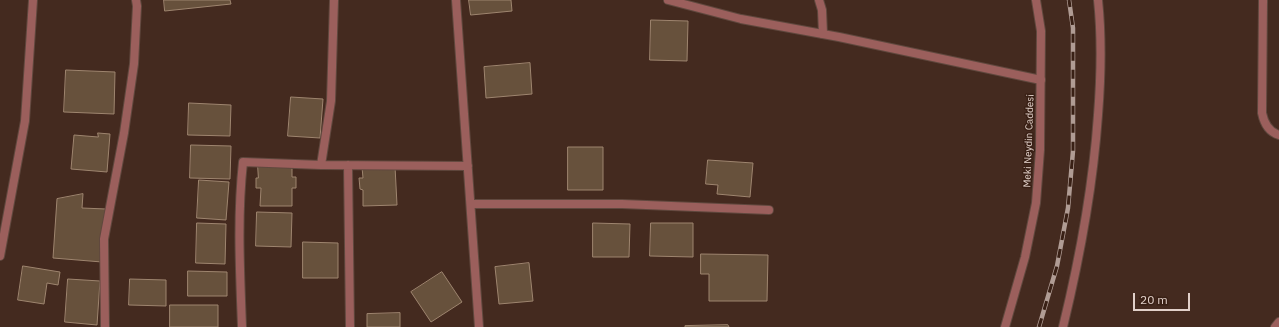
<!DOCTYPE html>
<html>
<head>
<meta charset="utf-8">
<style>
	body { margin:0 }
	#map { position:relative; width:1279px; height:327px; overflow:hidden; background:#442a1f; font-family:"IBM Plex Sans",sans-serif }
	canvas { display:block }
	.scale { position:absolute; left:1133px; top:293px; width:57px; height:18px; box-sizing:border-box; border:2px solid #e1d0c9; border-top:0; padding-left:5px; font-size:12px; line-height:14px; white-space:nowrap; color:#e1d0c9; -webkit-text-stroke:3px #392015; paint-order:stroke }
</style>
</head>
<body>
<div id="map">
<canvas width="1279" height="327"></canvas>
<div class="scale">20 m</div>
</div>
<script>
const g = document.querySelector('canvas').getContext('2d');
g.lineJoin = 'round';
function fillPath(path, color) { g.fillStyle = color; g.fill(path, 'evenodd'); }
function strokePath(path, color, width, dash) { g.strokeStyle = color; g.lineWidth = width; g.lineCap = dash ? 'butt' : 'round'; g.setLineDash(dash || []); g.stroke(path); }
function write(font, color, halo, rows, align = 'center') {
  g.font = font + ' "IBM Plex Sans",sans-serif'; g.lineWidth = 3; g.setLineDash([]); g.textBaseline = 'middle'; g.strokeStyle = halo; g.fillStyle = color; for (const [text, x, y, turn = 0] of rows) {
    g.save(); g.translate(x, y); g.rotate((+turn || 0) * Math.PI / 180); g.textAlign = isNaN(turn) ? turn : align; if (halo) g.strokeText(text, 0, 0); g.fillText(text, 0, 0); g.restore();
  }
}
const building = new Path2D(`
	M164 0H230L231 4 165 11Z
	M469 0H511L512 11 471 15Z
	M651 20 688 21 687 61 650 60Z
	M530 63 532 94 486 98 484 67Z
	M66 70 115 72 114 114 64 112Z
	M291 97 323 99 320 138 288 136Z
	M189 103 231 105 230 136 188 135Z
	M98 133 110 134 107 172 71 169 74 135 98 137Z
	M191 145 231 146 230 179 190 178Z
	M568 147H603V190H568Z
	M708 160 753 163 750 197 717 194 718 185 706 184Z
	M258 166H292V177H296V188H292V206H260L261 188H256V178H258Z
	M395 166 397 205 363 206V190L360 189 359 178H363L362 167Z
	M199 180 229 182 226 220 197 218Z
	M83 194 82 208 106 209 102 262 53 258 57 199Z
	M257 212 292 213 291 247 256 246Z
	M197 223 226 224 225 264 196 263Z
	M593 223 630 224 629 257H593Z
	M651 223H693V257L650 256Z
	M303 242 338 243V278H303Z
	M701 254 768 255 767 301H709V274H701Z
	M529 263 533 301 499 304 495 267Z
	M23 266 60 272 58 285 47 283 44 304 18 300Z
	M188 271 227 272V296H188Z
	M442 272 462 302 431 322 411 292Z
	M68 279 100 281 97 325 65 322Z
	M130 279 166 280V306L129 305Z
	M170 305H218V327H170Z
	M400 313V327H367V314Z
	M728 325 729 327H685V326Z`);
const service = new Path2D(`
	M819 0 822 10 823 34`);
const minor = new Path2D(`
	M456 0 479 327
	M668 0 741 19 839 37 1041 80
	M1263 0 1262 113C1264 123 1269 132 1279 135
	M321 165 331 101 334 0
	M348 165 350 327
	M471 204H622L769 210
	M0 256 25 121 33 0
	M105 327 104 239 124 133 134 64 137 6 136 0
	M242 327C240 272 237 217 243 162L321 165 468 166
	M1063 327C1080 257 1093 187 1098 115 1101 77 1102 38 1098 0
	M1275 327 1279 322`);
const tertiary = new Path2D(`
	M1005 327 1025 257 1036 203 1040 150 1041 31 1036 0`);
const rail = new Path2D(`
	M1039 327 1057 266 1068 208 1073 151V28L1069 0`);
const streetNames = [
	["Meki Neydin Caddesi",1029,141,-88]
];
fillPath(building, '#67513c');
strokePath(building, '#9e856f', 1);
strokePath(service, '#60483e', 10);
strokePath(minor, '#60483e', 10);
strokePath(tertiary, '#60483e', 10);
strokePath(service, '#9b5f5c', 8);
strokePath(minor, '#9b5f5c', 8);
strokePath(tertiary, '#9b5f5c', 8);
strokePath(rail, '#b09c94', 4.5);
strokePath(rail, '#392015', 3, [9]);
write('10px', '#e1d0c9', '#392015', streetNames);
</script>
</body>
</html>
